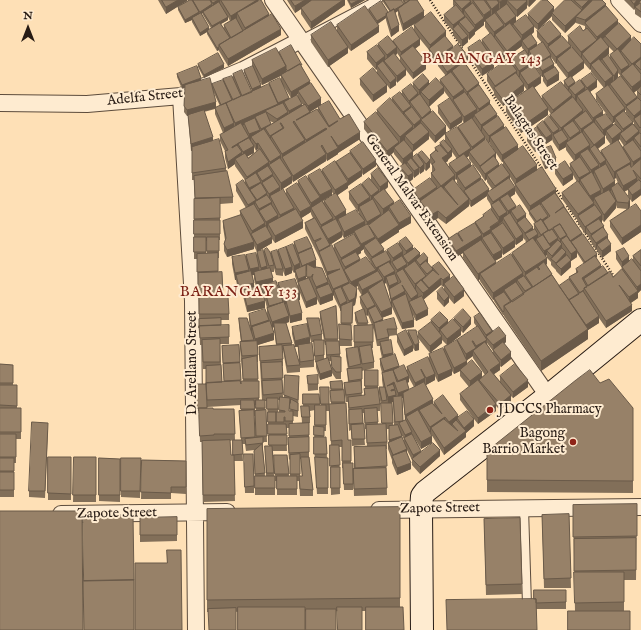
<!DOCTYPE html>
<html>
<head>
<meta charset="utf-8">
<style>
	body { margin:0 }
	#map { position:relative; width:641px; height:630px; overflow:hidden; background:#fee0b6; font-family:"IM FELL English",serif }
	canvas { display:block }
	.north { position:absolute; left:8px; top:8px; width:40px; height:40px; -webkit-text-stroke:3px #feebd0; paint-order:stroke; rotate:0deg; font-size:11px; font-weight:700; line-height:16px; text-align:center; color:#271b14 }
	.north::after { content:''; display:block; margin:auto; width:14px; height:18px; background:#271b14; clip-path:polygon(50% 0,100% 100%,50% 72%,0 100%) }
</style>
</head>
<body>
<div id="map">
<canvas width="641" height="630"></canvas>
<div class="north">N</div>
</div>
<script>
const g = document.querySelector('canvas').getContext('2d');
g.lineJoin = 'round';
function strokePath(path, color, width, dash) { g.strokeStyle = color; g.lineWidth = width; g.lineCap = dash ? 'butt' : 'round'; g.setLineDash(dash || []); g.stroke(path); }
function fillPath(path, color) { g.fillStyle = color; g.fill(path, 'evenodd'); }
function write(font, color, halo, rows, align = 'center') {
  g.font = font + ' "IM FELL English",serif'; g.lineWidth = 4; g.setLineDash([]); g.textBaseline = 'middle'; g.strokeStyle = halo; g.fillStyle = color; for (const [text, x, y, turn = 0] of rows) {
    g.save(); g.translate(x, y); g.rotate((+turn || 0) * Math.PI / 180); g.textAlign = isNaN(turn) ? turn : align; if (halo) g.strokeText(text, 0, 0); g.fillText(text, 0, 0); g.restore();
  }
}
const path = new Path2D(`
	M430 0 463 50
	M466 55 543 170
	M555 188 563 200
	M567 206 581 227
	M584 231 615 278`);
const lane = new Path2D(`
	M301 40 378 0
	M524 508 527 605`);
const street = new Path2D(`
	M273 0 548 396
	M619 0 641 24
	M181 96 193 301 196 630
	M0 103 87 104 181 96 243 70 301 40
	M379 510 641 507
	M61 514 227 512`);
const secondary = new Path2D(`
	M422 630 421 510 422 496 425 492 548 396 641 320`);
const wall = new Path2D(`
	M158 0H187L166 14Z
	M189 0H258V1L269 15 281 35 228 66 219 51V50L217 51 207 34V32L200 36 192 22V20L185 23 178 10V7ZM203 13V15L211 28 209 30 202 14ZM228 17 230 21 224 25V28L221 24 228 20Z
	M287 0H345V5L311 29 301 14V9L295 13Z
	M347 0H365L351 8Z
	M383 0H401L404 5V4L402 0H417L424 17 446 38 453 48 468 63 466 64 504 128 518 149 556 193 597 257 596 258 601 267 613 277 622 269V268L616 259V252L629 261 633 260V256L641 250V290L638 293V298L631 303 632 311 606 328 599 318V323L588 330V339L541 371 504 316V315H503L494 301V299L493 300 480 281V279L478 281 463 258V253L456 257 448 245V239L458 235V233L475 223V222L483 217V215L491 210V205L487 199V196L471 207 469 204V206L446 224 438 218 431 222 420 208V205L419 206 413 196V190L431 179V173L432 172V165L430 163V167L426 171 424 169V171L420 174 419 172V174L414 178 413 176V179L408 183 400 173V167L403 165 394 154V152L387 158 364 129V122L377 114V110L392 101V98L402 93V91L413 87V83L429 84 440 83V80L446 76 438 66V64L436 65 429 55V50L420 39V45L415 49 426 69 413 79 406 70V75L396 82V85L390 89 387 85V92L373 102 360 85V79L377 72V69L376 70 367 59V52L378 46V44L393 43V41L414 30V25L418 21 403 31 398 15V11L395 13 399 31 391 37 386 20V18L378 24 379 32 351 51 348 48V53L328 67 311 42V35L337 30V25L369 11V9L388 12H390L383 2ZM397 53 400 57V61L395 55 397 54ZM444 91 450 99 438 106V113L450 130 462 122V120L464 123 458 127V129L445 134V141L440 143V145L435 148V151L430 155V160L418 154V156L413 157V151L429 139V136L435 143 446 133 431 112 429 106 444 93ZM485 138 489 143 490 142V144L496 153 485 140ZM452 152 457 159 449 164V167L446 162 448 161V159L452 156ZM496 153 502 162H503V165L499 166 496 160ZM469 156V159L480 173V172V173L485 181 487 179V182L492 189 489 192 481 179 471 167 467 157ZM510 177 515 185V191L529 212V214L535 223 534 224V229L533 230 526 218 516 208 510 197 515 194 510 180ZM455 179 456 180 457 179V183L463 192 455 182ZM540 205H541L549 218H548ZM523 238 525 240V239L526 243 512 253V256L496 264 495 261 502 257V253L503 255 515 247V244L516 245 523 240ZM577 253 584 264 576 269V273L569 277V279L559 286 546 265 547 264 546 256 547 255V258L551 262V265L556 270V269V271L561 276 571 267V261L577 257Z
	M453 0H536L529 7 527 5V8L517 17 514 14 516 22 528 17V14L554 11 565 0H602L618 23 631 40 641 44V195L632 202 628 196V190L624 192 630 206 629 209 641 211V232L622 245 610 227V221L627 209 617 208 616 205V208L604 222 602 220V222L601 223 608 240 611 251 602 258 597 251V249L596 250 591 242V241L586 233 585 234 578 223V221L562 199V193L577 182 573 175V179L563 186 555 174V168H570V164L574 161 566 150V147L559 151 553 142 552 139V140L546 144 544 142V145L535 152 527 141V134L537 128V126L544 122V121L550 117V115L551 114 548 110V115L521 133 506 112V105L527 90 524 86V91L503 106 494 95V92L487 81V74L511 63V59L524 50 522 48V41V46L507 57 505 55V59L496 65 494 63V68L482 76 468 54V48L482 43V40L490 34 485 27V21L484 22V25L475 32V34L469 40 468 38V42L462 47 453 35V31L444 21V15L454 7 453 5ZM552 16V20L565 33 576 22V23L585 26V29L583 31 568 36V43L572 47 571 48 561 37 537 31V37L542 43 537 46 531 35 534 32V27L538 30ZM609 47 614 52 610 55V58L607 56 609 54ZM551 57 556 64 557 63V65L567 78 564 81V85L542 96V100L534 88 541 83 537 70 538 69V71L542 77H543V81L547 87 559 80ZM584 63 590 70 591 69V72L604 88 596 94V100L613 123 615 122V124L613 125 603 115 590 92 597 87 581 80V82L575 84 572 77 584 68ZM618 73 621 76 616 80 618 77ZM639 88 637 91V97L634 93ZM625 110 626 111V113L634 123V125L633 124 625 112ZM606 135V138L611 145 601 151V154L598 149 605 143V136ZM620 139V140L624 146 623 147V148L618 141ZM616 178 618 183 615 185 614 179Z
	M624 0H641L638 5 641 3V18L635 14V9L634 10Z
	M279 52 302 67 321 105 310 112V113L318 110V107L340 119 360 139 338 153V152V154L327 161 326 159V161L293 182 292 180V183L281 190 280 189V190L286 194V190L298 184V181L308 179V176L322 172V170L336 164V162L350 153V151L376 166 363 175 362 173V176L348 185V188L337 195 346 215 359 214V211L358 212 349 199V192L362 185V184L371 179V174L388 187 385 190 394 204 411 223 399 230V232L380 244 384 252 387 254V250L399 245V242L413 249 432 268V267L450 279 464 296 454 304 449 298V302L444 307 437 299V292L444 289V286L443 287 441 285 429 295V294V295L423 300 428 315 416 321 413 315 414 327 402 329 392 307V305H391L392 314 382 318 383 321 397 329V335L408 334V330L419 350 415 351 413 348V351L404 356 397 342V335L389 336V340L393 354 399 368 407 371V367L429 359V354L444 349V347L447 345 442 340V343L430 353 418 338V332L431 322V320L448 323 454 321V318L471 324 463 333 461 331V335L449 344 457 342V340L477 327 474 323V317L492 332 506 342 504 344 511 359 501 367 500 366V370L494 374 500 382V376L528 387 513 398 511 396V401L500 410 496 406V411L478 424 474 419V426L466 433V437L444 455 431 434V432L430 433 432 443 421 449 412 434 421 452 440 456 420 474 412 465V460L407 450V453L411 469 397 475 392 463V460L388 449V443L389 442V429H387V449H386L387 495 354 496 353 469H354V447L367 446 366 429H365L364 413H362L365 445 352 446 351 430 349 431 348 402H346L344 389V383L348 382 347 369H348L346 356V349L354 348V326L357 325 355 320V313L363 310 360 303V297L362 296 358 289V286L356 287 357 294 355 305 353 306 351 329 352 346H340V357H341V379H336L332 373V371V376L320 380 316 368V362H315L314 342H311L307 325V318L322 334V340H324L320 319V312L336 306 338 341H339V324H341V311L334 297V295L333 296V294V300L320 305 317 299V304L306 308 300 293V300H299L302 320 290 323 289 317V322L286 323 292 343V345L299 361 298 347H295L292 334V327L310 343 314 360V367L300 368V372L287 373 283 350H282L283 359V366H282L283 397H284L285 375 299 382 298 417 293 416V424L302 423 301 406H303V394L320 404V405H321L320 387 329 404H331L330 382 342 381 343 390H344L348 440H351V463H353V490H344L343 468H342V447H339L340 494 331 495 330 445H331L329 411H326V431H324V437H326L327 458H328V494H317L314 444 315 410 310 411V423H309V457L313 490V496H300L299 481H297V495H277V481H275V495H255V481L254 450 246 451 245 444H242L243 461H234L235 501 203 502 202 442H200L199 411H195V384L207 408 213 409H234L235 440H241L239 411H241V405L207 407 206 369H203L202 345H200L197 259H194V199H195L194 180H192V150L191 151 188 116H187L184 112 185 87 182 89 177 77V74L201 80 212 86V84L223 82V79L233 77V74L252 92V91L244 73V70L252 67V60ZM281 76V80L269 83V85L261 87 259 80 262 85ZM283 85 291 98 289 100ZM213 91 220 106 216 107ZM298 94V98L303 105 302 106 297 95ZM215 109V114L223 133 220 135V141L225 151V158L228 169 235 164V166L245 180V183L236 185V191L246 208 240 211V215L223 221V227L225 240 224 244V251L227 257 254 249V246L257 252 272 243V239L275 243 303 228 301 218 311 212V209V214L313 218 305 223V229L319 257 327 277V279L314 268 316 267 312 249 294 242V247L278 250V253L271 252V256L264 250V254L257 252V256L246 255V259L232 257V264L235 280H236L239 294 243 293V296L247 312 265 308 264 296 267 308V315L249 314V320L250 328 239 318V325L241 342H240V349L243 381 241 382 239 345 222 346 224 382H222L220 344H229V337L221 325V320H229V314L223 296 222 272H218V258H219V240H220V204L233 203V197L226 171V168L213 141 204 112ZM270 121 274 123 271 125ZM254 147 256 151 258 149 259 150 248 158 247 156 254 153ZM332 192 334 195 324 201V203L323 201 332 195ZM354 233V234L334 245V249L330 247V245L342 237V235L344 238ZM206 241H207V253H206ZM364 249V252L371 263V264L360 261 358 255 361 253V250V251ZM274 268 276 275 283 276V271L285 276 292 273V270L294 273 295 272V276L298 284V288L278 283V287L273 282 271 272H274ZM307 270V279H306V271ZM252 275H254V279L256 287H254ZM386 283 389 292 391 304 384 284ZM365 314 367 316 368 315 372 325H368ZM274 327 276 345 259 347 262 400H259V381H258L257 362H258V355L257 345 274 340 272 328ZM373 328 374 330 377 346H380V349L382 358 380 359V365L382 373V380L383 387H379V394L381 406 382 424H378L377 411H380V404L378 388V370H366L374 368V362L372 348H373ZM324 341 325 345H326V358L324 359ZM487 343 493 351V353L487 344ZM473 356V358L485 375 482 377 467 364V360ZM329 361H331L332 369ZM365 370V389H364V396H362L361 386H362V371ZM452 371 454 374 460 371V376L469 387 460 394V400L474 419 458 417 434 402 433 405 426 385 435 380V376L438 382 452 375ZM409 378 414 387 409 390 407 383 409 382ZM402 398H403L405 420 403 421ZM278 400H280L279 412H278ZM265 401H267L269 446H265L266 476H265L263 450V442H267ZM393 402 394 425H393L392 403ZM290 403 291 404 290 411H289ZM255 405H256L255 438 254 416H255ZM286 428H289V438L288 445 289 460 290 459V476H289L287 455H274L275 476H274L273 451H287ZM401 434 404 439V442L402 437ZM233 440V455H231L230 441ZM300 459H301L302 476H300Z
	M198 64 224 68 204 78 198 67Z
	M540 150 556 165 545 169 540 157Z
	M0 364 13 365V385H17V408H21V439H16V463H14V497H0Z
	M307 376 318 384V390L308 391Z
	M600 383 633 408V493L487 492V451Z
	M48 429 45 498 29 497V491Z
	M48 457H71V500H48Z
	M74 457H96V502H73Z
	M99 458 120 459V502L99 501Z
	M121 458H141L140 498 121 497Z
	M142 460 186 461V494L171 493V499H141Z
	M244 461 254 486V493H245Z
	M637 504 636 580H624V611H575L573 505Z
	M400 507V607L366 611 207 612V509Z
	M569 514 571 588H544L542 515Z
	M177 517V541L140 542V518Z
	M520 518 522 594 486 595 484 519Z
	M566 590V609H536L534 599Z`);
const shadedWall = new Path2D(`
	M178 0H187V1L166 14V7Z
	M218 0H220V3L213 7V3Z
	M257 0H258V6L237 13V19L231 22V16Z
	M305 0H316L301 8V9L295 13V6Z
	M343 0H345V5L311 29V22Z
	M359 0H365L351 8V4Z
	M503 0H507V4L500 9V2Z
	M529 0H536L529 7Z
	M589 0H593L576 17V22L565 33V26L582 10V7Z
	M637 0H641V1L636 8 635 7 634 10V4Z
	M471 1V8L464 10V14L462 15V9Z
	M527 1V8L517 17V10Z
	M499 3V10L492 15V9Z
	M212 4V8L203 12V13L200 15V12Z
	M404 4V7L398 9V11L392 15V12Z
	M606 4V11L585 23V20Z
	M554 7V13H552V16L538 30V24Z
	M491 10V17L484 22V25L475 32V34L469 40V33L475 28V25L484 18V15Z
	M424 11V18L403 31V24Z
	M199 12V15L192 18V20L185 23V20Z
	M269 14V21L245 35V28Z
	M386 15V18L377 24V21Z
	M465 16V22H459V27L453 29V25Z
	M516 16V23L505 30V24Z
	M228 17V20L212 29V26Z
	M618 20V26L605 36V37L597 44V37Z
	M399 25V31L391 37V30Z
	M504 25V31L495 35V39H494V32Z
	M379 26V32L351 51V45Z
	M534 26V32L522 42V46L507 57V51L522 39V35Z
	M209 27V31H207V32L200 36V33Z
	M281 29V35L228 66V59Z
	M446 31V38L430 50V45Z
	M561 34V41L548 47V51V44Z
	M468 36V42L462 47V40Z
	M631 36V43L621 51V53L617 49Z
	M420 39V45L402 58 401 57V52Z
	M597 40V46L582 54V58L581 59V52Z
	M537 43V49L529 51V55L528 56V49Z
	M453 46V52L449 51V55L438 59V64L436 65V58Z
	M571 46V53L557 59V63L556 64V57Z
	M219 47V50L217 51V48Z
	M348 47V53L328 67V60Z
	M397 47V54L387 62V55Z
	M609 47V54L593 67 591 65V69L590 70V64Z
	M505 52V59L496 65V59Z
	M551 55V61L538 64V69L537 70V64Z
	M385 56V62L384 61V63L377 66V69L376 70V63Z
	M468 56V63L458 70V63Z
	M641 57V63L635 64V68L632 64Z
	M494 61V68L482 76V69Z
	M584 61V68L568 80V73Z
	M426 62V69L413 79V73Z
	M533 62V68L520 73V77H519V71Z
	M224 64V68L204 78V75Z
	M458 64V71H452V75L447 78V72Z
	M554 64V70L543 74V77H542V71Z
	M629 65V71L621 74V76V70Z
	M286 66V73L262 85V79Z
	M406 69V75L397 83V76Z
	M618 70V77L614 82V76Z
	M517 71V77L495 89V86Z
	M559 73V80L547 87V81Z
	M541 76V83L528 92V85Z
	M613 76V83L605 89V82Z
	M201 78V81L182 89V85Z
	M396 78V85L390 89V83Z
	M597 80V87L587 94V88Z
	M641 80V87L632 94V87Z
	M310 81V87L298 91V94L291 99V92Z
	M429 81V88L421 92V95L419 96V90Z
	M575 82V88H569V93L568 94V87Z
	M479 83V90L468 93V97L467 98V92Z
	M524 84V91L503 106V100Z
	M261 85V88L252 92V89Z
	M387 85V92L373 102V95Z
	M444 87V93L429 107V100Z
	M585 87V94L577 96V100L575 102V95Z
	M464 89V96L453 100V97Z
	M418 93V100L410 102V107H409V101Z
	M572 95V102L553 116V110Z
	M637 97V103L626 107V111V105Z
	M289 98V105L284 102V107L278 110V103Z
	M321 98V105L310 112V118L297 126 296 120 308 113V106Z
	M490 101V108L479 115V109Z
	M216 102V108L187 116V110Z
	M278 104V111H265V116L255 117V120L244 123V125L235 129V123Z
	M302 104V110L289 117V111Z
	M411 106V113H404V118L403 119V112Z
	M548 108V115L521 133V127Z
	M625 108V115L615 118V122L613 123V117Z
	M477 109V115H474V117L464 124V117Z
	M431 110V116L422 121V118Z
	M583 110V117L574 120V124L563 128V133L561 134V128Z
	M641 110V117L634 119V116Z
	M603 111V118L595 119V124L593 125V118Z
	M288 112V118L281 123V129L283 128V135L271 136V142H270V136L277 125V119Z
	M497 114V121L482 127V131L481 132V125Z
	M462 116V122L450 130V124Z
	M421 119V126L414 131V125Z
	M337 121V127L329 132V126Z
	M593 121V127L583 130V135L581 136V129Z
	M633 122V129L623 135V129Z
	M234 123V130L224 134V128Z
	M613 123V129L606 131V135L603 137V130Z
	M271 124V131L265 128V133L261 135V129Z
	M504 125V132L490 137V142L489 143V136Z
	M413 126V133L405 136V140L400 144V137Z
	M446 126V133L435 143V136Z
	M326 128V134L306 147V140Z
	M559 129V135L553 136V133Z
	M260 130V136L251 137V140L249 141V134Z
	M580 131V138L570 145V138Z
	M622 131V136L620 134V139L612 146V139Z
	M639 131V138H634V142L626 148V142Z
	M360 132V139L338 153V146Z
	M429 132V139L413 152V145Z
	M552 134V140L546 144V138Z
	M605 136V143L594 151V145Z
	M213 137V143L191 151V144Z
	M249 137V144H238V149L232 154V147Z
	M485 137V144L472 153V147Z
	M544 139V145L535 152V145Z
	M568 139V145L566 143V147L559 151V145Z
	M305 140V147L282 158V154Z
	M399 142V148H394V152L387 158V151Z
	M258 143V149L256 151V144Z
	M518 145V151L503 160 502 162V155Z
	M590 145V151L582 157 580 154V158L575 162V155Z
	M254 146V153L243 159V152Z
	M338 148V154L327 161V154Z
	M471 148V154L469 152V156L459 162V156Z
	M452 149V156L448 160V153Z
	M413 151V158L407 163V162V164L403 166V159Z
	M242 152V159H235V164L228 169V162Z
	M496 153V160L480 167V173V166Z
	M326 154V161L293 182V176Z
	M448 154V161L442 165V158Z
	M281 155V162L270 166V162Z
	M641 157V164L633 169V162Z
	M556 158V165L545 169V162Z
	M376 160V166L363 175V169Z
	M430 160V167L426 171V164Z
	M606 160V167L600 171V164Z
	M269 162V169L257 173V176L247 183V177Z
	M631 162V168L616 172V178L614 179V172Z
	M471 163V169L457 176V179L456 180V173Z
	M424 164V171L420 174V168Z
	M499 164V171L487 175V179L485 181V174Z
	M537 165V172L516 186V179Z
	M599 165V171H594V175L591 177V170Z
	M419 168V174L414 178V171Z
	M362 170V176L348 186V179Z
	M590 172V178L580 180V185H579V178Z
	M413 173V179L408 183V176Z
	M573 173V179L563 186V179Z
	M273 174V180L262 183V181Z
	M455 175V182L446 189 444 187V191L441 186Z
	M510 175V182L495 193V186Z
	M292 176V183L281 190V183Z
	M481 177V184L465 192V188Z
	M637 178V184L623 192V186Z
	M388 181V187L380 193V187Z
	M615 181V188H611V191L603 196V189Z
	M261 182V188L250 190V194L249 195V188Z
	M348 182V188L335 197V190Z
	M280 187V193L270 196V200L269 201V194Z
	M437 187V194L420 201V205L419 206V199Z
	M515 187V194L502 203 500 199V204L493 209V202Z
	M332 189V195L320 202V195Z
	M489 189V195L487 193V196L471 207V201Z
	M556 189V195L541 203V205L530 212V206Z
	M641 189V195L632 202V195Z
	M379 190V197H373V201L371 203V196Z
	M601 190V196L594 198V201L590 203V196Z
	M267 193V200L257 206V200Z
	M320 197V204L311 208V209V203Z
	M370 197V204L359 207V211L358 212V205Z
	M469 199V206L446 224V218Z
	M630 199V206L628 210V203Z
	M256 200V204L255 202V207L248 211V205Z
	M616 201V208L604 222V215Z
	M272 202V209L259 211V209Z
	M394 202V208L389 207V212L383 216V209Z
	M594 203V209L578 216V214Z
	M311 206V212L300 219V212Z
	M516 206V212L511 211V216L508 218V211Z
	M294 208V215L280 222V215Z
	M346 210V217L338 219V222L335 224V217Z
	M438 211V218L431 222V215Z
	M507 212V219L503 218V221L499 224V228L491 231V235L483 239V234L490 227 499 222V217Z
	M381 214V220L367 229V222Z
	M526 214V221L517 223V226V220Z
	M278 215V222L268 224V228L266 229V222Z
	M602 215V222L589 231 586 227V233L585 234V227Z
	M411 216V223L399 230V232L378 246V239L399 225V223Z
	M548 216V220L537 223Z
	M333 218V224L321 227V225Z
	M303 221V228L275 243V236Z
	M365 221V228L354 231V233L344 238V232Z
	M265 223V230L252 235V231Z
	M641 225V232L622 245V238Z
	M604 226V233L591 236V241V234Z
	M533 227V234H525V240V233Z
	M342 231V237L328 246V239Z
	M582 233V237L571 244 570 241Z
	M523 234V240L516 245V239Z
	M538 234V241L536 239V242L529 246V240Z
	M482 235V241L463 252V253L456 257V251Z
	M567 235V242L561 240V245L560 246V239Z
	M608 235V241L597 245V249L596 250V243Z
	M272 237V243L257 252V245Z
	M375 237V243L364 246V249L361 251V244Z
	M558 238V245L547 251V255L544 257V251L549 247V244Z
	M515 240V247L503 255V248Z
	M254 242V249L227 257V250Z
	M562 244V251L552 259V256Z
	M611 244V251L602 258V251Z
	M330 245V251L319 252V251Z
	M361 246V253L343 263 341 260V258Z
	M413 246V252L406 258V251Z
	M312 247V254L298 256V253Z
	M384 249V256L372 260V257Z
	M502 250V257L493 262V255Z
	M577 250V257L571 261V267L561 276V269L571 260V254Z
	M403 251V258L394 264 393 258Z
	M566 252V259L556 264V270V263Z
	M420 253V260H416V264L408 269V263Z
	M597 254V257L585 265V262Z
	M629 256V263L622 267V262Z
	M428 258V265L420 266V271V265Z
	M547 258V264L540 269 538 267V270L525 275V272Z
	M360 259V266L345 271V267Z
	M316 260V267L302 272V266Z
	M391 260V266L378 268V273L376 274V268Z
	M496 262V268L480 274V279L478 281V274Z
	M300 263V270H295V272L294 273V266Z
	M407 264V271L404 269V272L397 276V270Z
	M601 265V269L584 279V281L582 282V278Z
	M267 266V273L261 274V268Z
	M259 267V274L254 272V275L250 276V269Z
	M292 267V273L285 276V269Z
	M340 269 327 277V272Z
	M249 270V276L236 275V280H235V273Z
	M376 270V277L358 282V286L351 289V282Z
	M395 271V278L386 277V283L384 284V277Z
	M523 273V280H517V284L505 292 504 290V293L493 300V293Z
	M552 274V280L533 293V287Z
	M450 275V281L444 284V286L443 287V280Z
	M306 276V282L298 284V279Z
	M426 276V282L422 280V285H416V290H415V284Z
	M273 278V284L263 285V287L256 289V282Z
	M441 278V285L429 295V288Z
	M383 279V286L368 290V294L362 297V290Z
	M328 282V289H316V287Z
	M349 282V288L342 287V291L334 290V295L333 296V289Z
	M398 282V288L389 289V292V286Z
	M254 283V290H243V293L239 294V287Z
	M641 284V290L638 293V298L629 304V297L637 292V287Z
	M357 288V294L355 305 353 306 352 329V323L349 307V301Z
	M429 289V295L423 300V293Z
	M464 289V296L454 304V297Z
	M405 291V298L392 301V305H391V299Z
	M300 293V300L287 304 286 301V304L284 305V298Z
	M333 293V300L320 305V298Z
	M418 294V301L411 305V299Z
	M449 296V302L444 307V301Z
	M317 297V304L306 308V302Z
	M265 301V308L247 312V306Z
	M347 301V308L340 311V305Z
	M283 302V308L269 313V306Z
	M375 305V312L368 310V315L367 316V309Z
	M632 305V311L606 328V321Z
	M392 307V314L381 318V312Z
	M428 309V315L416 321V315Z
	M302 313V320L290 323V316Z
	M289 316V322L275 327 274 323V327L272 328V322Z
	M599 316V323L588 330V339L541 371V361L586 325Z
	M471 318V324L463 333V327Z
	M383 319V325L374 323V330V323Z
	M269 320V326L252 327V332H251V326Z
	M414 320V327L402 329V323Z
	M448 320V327L440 330V334L439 335V328Z
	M461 328V335L447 346V339Z
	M492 331V338L486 337 487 347 476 353V346L486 340V335Z
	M274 333V340L255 346V339Z
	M442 336V343L430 353V346Z
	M506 336V342L494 351 493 345Z
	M310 337V344L295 347V341Z
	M419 343V350L415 351V345Z
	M413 345V351L404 356V350Z
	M476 348V354L473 351V356L466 361V354Z
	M511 352V359L501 367V360Z
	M393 353V360L383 362V355Z
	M467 361V368L460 370V371L454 374V368Z
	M500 363V370L490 377V370Z
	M399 366V372L393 370V374L384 377V371Z
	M452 369V375L438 382V375Z
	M332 370V376L320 380V374Z
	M482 372V378L470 388V381Z
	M435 374V380L426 385V378Z
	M409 376V382L398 387V381Z
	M425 378V385L415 390V383Z
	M528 380V387L513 398V392Z
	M394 382 395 395H396V402L393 397V402L388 404 387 386Z
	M409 389V396L403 393V398L398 399V393Z
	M511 395V401L500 410V404Z
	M433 399V405L419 410V414L406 417V421H405V415Z
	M496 404V411L478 424V418Z
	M458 415V420L457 418V422L452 424V426L449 429V422Z
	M445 417V424L431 428V432L430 434V427Z
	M474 419V426L466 433V437L444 455V448L464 432V428Z
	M412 432V438L405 442V435Z
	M402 436V442L389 446V440Z
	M432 436V443L421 449V442Z
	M407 449V456L393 458V455Z
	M440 450V456L420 474V467Z
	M421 451V457L413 460V455Z
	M411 463V469L397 475V468Z`);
const building = new Path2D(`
	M162 0H178L166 7Z
	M190 0H192L199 12 185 20 178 7Z
	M193 0H210L212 4 200 12Z
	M211 0H218L213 3Z
	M221 0H257L231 16Z
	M260 0H261L269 14 245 28 237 13Z
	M291 0H305L295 6Z
	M312 0H343L311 22 301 8Z
	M349 0H359L351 4Z
	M384 0H401L404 4 394 10V9L391 11Z
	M404 0H410L406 3Z
	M410 0H417L424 11 403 24 398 9Z
	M454 0H469L471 1 462 9Z
	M473 0H484L491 10 484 15Z
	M486 0H497L499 3 492 9Z
	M498 0H503L500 2Z
	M507 0H526L527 1 517 10Z
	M542 0H547L554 7 538 24 528 14Z
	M565 0H571L582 10 565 26 552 13Z
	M574 0H589L582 7Z
	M593 0H602L606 4 585 20 576 17Z
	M631 0H637L634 4Z
	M381 1 388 12 386 14 387 15 377 21 369 9Z
	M219 2 228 17 212 26 203 12Z
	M473 3 484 18 475 25 464 10Z
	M641 3V12L635 7Z
	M507 4 516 16 505 24 496 12Z
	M456 5 465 16 453 25 444 15Z
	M365 6 379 26 351 45 337 25Z
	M606 6 618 20 597 37 585 23Z
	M394 9 399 25 391 30 386 14Z
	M431 12 446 31 430 45 414 25Z
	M201 13 209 27 200 33 192 18Z
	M495 13 504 25 494 32 485 20Z
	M272 14 281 29 228 59 219 45Z
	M526 15 534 26 522 35 513 24Z
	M466 17 475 28 469 33 459 22Z
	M236 18 243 31 231 38 224 25Z
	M550 21 561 34 548 44 537 31Z
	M331 22 348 47 328 60 311 35Z
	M220 23 230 38 219 45V47L217 48 207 31Z
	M510 23 522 39 507 51 495 35Z
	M619 23 631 36 617 49 605 36Z
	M458 24 468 36 462 40 453 29Z
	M580 26 583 31 587 28 597 40 581 52 568 36Z
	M412 27 420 39 401 52 393 41Z
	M491 33 505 52 496 59 482 40Z
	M531 34 537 43 528 49 522 41Z
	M388 36 397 47 387 55 378 44Z
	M445 36 453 46 436 58 429 49Z
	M562 36 571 46 556 57 548 47Z
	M601 37 609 47 590 64 582 54Z
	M634 37 641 44V57L632 64 621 51Z
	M480 40 494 61 482 69 468 48Z
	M543 42 551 55 537 64 529 51Z
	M458 44 468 56 458 63 449 51Z
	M291 45 302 65H301L300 64 288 71 286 69V66L279 52Z
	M377 45 385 56 376 63 367 52Z
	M413 46 426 62 413 73 400 56Z
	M572 47 584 61 568 73 557 59Z
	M276 48 286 66 262 79 252 60Z
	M618 49 629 65 621 70 610 55Z
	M525 50 533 62 519 71 511 59Z
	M448 52 458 64 447 72 438 59Z
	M218 53 224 64 204 75 198 64Z
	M394 53 406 69 397 76 384 61Z
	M608 55 618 70 614 76 602 59Z
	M550 57 554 64 542 71 538 64Z
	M508 59 517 71 495 86 487 74Z
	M599 59 613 76 605 82 591 65Z
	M641 59V70L635 64Z
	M383 61 396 78 390 83 377 66Z
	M464 62 479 83 467 92 452 71Z
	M300 64 310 81 291 92 281 75Z
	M533 64 541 76 528 85 520 73Z
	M633 64 641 74V80L632 87 621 74Z
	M197 66 201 78 182 85 177 74Z
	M253 66 261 85 252 89 244 70Z
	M555 67 559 73 547 81 543 74Z
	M373 68 387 85 373 95 360 79Z
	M242 70 252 92 242 96 233 74Z
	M451 72 464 89 453 97 440 80Z
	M516 73 524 84 503 100 494 88Z
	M591 73 597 80 587 88 581 80Z
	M423 74 429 81 419 90 413 83Z
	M232 76 241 96 233 100 223 79Z
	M571 76 575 82 568 87 564 81Z
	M621 76 637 97 626 105 610 84Z
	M210 78 216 102 187 110 184 106 185 85Z
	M280 78 289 98 278 103 269 83Z
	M436 78 444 87 429 100 421 92Z
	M223 80 232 100 226 103V104V103L221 105 212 84Z
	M580 80 585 87 575 95 569 88Z
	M561 82 572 95 553 110 542 96Z
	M311 83 321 98 308 106 298 91Z
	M269 84 278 104 235 123 226 103Z
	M411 84 418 93 409 101 402 91Z
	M479 85 490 101 479 109 468 93Z
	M608 85 625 108 613 117 596 94Z
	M533 86 548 108 521 127 506 105Z
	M641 86V95L637 91Z
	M588 89 603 111 593 118 577 96Z
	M400 92 411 106 403 112 392 98Z
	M465 92 477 109 464 117 453 100Z
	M420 94 431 110 422 118 410 102Z
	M297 95 302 104 289 111 284 102Z
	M573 97 583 110 561 128 550 115Z
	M390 98 413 126 400 137 377 110Z
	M450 98 462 116 450 124 438 106Z
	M638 98 641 101V110L634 116 626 107Z
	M329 101 340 119 349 114 360 132 338 146 331 136 338 148 327 154 322 145 321 146 326 154 293 176 282 157 327 129 326 128 306 140 294 121 293 122 305 140 282 154 271 136 284 128 281 123H280L283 128 270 136 265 128 305 104 310 112 296 120H297L317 109 329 127 338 121H337L329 126 318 107Z
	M226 103 234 123 224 128 215 108Z
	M283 103 288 112 277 119 265 111Z
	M490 104 497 114 481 125 474 115Z
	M412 107 421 119 414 125 404 113Z
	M204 110 213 137 191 144 188 115Z
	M433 111 446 126 435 136 421 120Z
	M586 111 593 121 581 129 574 120Z
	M624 111 633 122 623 129 615 118Z
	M266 112 271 124 261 129 255 117Z
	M376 112 399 142 387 151 364 122Z
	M606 114 613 123 603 130 595 119Z
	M641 114V127L640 128 634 119Z
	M498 116 504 125 489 136 482 127Z
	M549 116 559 129 553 133 544 121Z
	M255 118 260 130 249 134 244 123Z
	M472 118 485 137 472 147 458 127Z
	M543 121 552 134 546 138 537 126Z
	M573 121 580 131 570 138 563 128Z
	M594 122 605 136 594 145 583 130Z
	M241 123 249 137 232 147V148L237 145 242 152 228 162 225 151 228 150 220 135Z
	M421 123 429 132 413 145 405 136Z
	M615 124 622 131 612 139 606 131Z
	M633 124 639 131 626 142 620 134Z
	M457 127 471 148 459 156 445 134Z
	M506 127 518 145 502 155 490 137Z
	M537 127 544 139 535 145 527 134Z
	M264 129 281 155 270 162 258 143 256 144 251 137Z
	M562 130 568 139 559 145 553 135Z
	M582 132 590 145 575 155 566 143Z
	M640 133 641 134V147L634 138Z
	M249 138 254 146 243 152 238 144Z
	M219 139 226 168 192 173V147Z
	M486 139 496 153 480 166 469 152Z
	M404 140 413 151 403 159 394 148Z
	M444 140 452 149 448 153 440 143Z
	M618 140 631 162 614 172 601 151Z
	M633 140 641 151V157L633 162 623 147Z
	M363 142 376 160 363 169 350 151Z
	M440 145 448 154 442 158 455 175 441 186 431 173 435 170 432 164 435 162 430 155 436 150 438 152 435 148Z
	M595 145 606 160 600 164 590 149Z
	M523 146 537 165 516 179 503 160Z
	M551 146 556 158 545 162 540 150Z
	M260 149 269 162 247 177 235 159 245 153 248 158Z
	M588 149 599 165 591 170 580 154Z
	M422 151 430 160 426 164 418 154Z
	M350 153 362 170 348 179 336 162Z
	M417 154 424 164 420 168 412 158Z
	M464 154 471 163 456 173 449 164Z
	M494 156 499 164 485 174 480 167Z
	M580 157 590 172 579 178 570 164Z
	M280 158 292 176 281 183 269 165Z
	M411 158 419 168 414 171 407 162Z
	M641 159V179L633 170 637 178 623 186 616 172 630 164 631 167Z
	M335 161 348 182 335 190 322 170Z
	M565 161 573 173 563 179 555 168Z
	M405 163 413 173 408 176 400 167Z
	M502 164 510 175 495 186 487 175Z
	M606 164 615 181 603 189 594 171Z
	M473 165 481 177 465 188 457 176Z
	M268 166 273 174 262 181 257 173Z
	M542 167 556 189 530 206 515 184Z
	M378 168 388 181 380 187 371 174Z
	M320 169 332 189 320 195 308 176Z
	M227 171 233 197 195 198 194 176Z
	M592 172 601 190 590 196 580 180Z
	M256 173 261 182 249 188 245 180Z
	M273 176 280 187 269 194 262 183Z
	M306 176 320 197 311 203 298 181Z
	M369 178 379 190 371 196 362 184Z
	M430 178 437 187 419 199 413 190Z
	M509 178 515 187 493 202 487 193Z
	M453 179 469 199 446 218 438 211 431 215 420 201 441 186 458 205 444 187Z
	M482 179 489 189 471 201 464 191Z
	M243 180 256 200 248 205 236 185Z
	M639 180 641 182V189L632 195 628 189Z
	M578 181 594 203 578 214 562 193Z
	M261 183 267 193 257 200 250 190Z
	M297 183 311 206 300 212 286 190Z
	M618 183 630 199 628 203 617 202 611 188Z
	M361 184 370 197 358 205 349 192Z
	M283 189 294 208 280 215 270 196Z
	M384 189 394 202 383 209 373 197Z
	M609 190 616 201 604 215 594 198Z
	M336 193 346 210 335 217 324 201Z
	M555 193 564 206 555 213 564 207 582 233 570 241 560 224 553 228V230L552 229 549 231 543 221 550 216 541 203Z
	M508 194 516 206 508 211 500 199Z
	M267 195 272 202 259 209 255 202Z
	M220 198V218L194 219V199Z
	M373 199 381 214 367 222 359 207Z
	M400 200 411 216 399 223 389 207Z
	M499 200 507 212 499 217 491 205Z
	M322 201 333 218 321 225 311 208Z
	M254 204 265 223 252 231 240 211Z
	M271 204 278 215 266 222 259 211Z
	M540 204 548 216 542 220 541 219 537 222 529 211Z
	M636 204 641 211V225L622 238 610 221Z
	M520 205 526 214 517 220 511 211Z
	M595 205 602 215 585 227 578 216Z
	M296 209 303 221 275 236 268 224Z
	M491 209 499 221 490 227 491 229 483 234 475 222 484 216 483 215Z
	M356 210 365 221 344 232 338 219Z
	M389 210 399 225 378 239 369 226 375 237 361 244 354 231 367 224 368 225Z
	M510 213 523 234 516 239 503 218Z
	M241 215 254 242 227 250 224 244 226 238 223 221Z
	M525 217 533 227 525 233 517 223Z
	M315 218 330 245 319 251 315 242 321 239V238L314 241 305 223Z
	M336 219 342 231 328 239 321 227Z
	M541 219 548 230 541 235 534 224Z
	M599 219 604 226 591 234 586 227Z
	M194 220H220V234H194Z
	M475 223 482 235 456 251 448 239 457 233 462 241H463L458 233Z
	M503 223 515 240 503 248 491 231Z
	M560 224 567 235 560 239 553 228Z
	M266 226 272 237 257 245 251 234Z
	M603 227 608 235 596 243 591 236Z
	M535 229 538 234 529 240 525 234Z
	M552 229 558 238 549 244 543 234Z
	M491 233 502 250 493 255 482 238Z
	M354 234 361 246 341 258 334 245Z
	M583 234 597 254 585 262 571 242Z
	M543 235 551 247 544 251 536 239Z
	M567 236 577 250 571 254 561 240Z
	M194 237H206V252H194Z
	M207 237H219V251H207Z
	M307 237 312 247 298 253 294 242Z
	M406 237 413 246 406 251 399 242Z
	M376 238 384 249 372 257 364 246Z
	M533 238 547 258 525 272 512 253Z
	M607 238 611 244 602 251 597 245Z
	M481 240 496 262 478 274 463 252Z
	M558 240 562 244 552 256 547 251Z
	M398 243 403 251 393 258 387 250Z
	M293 244 300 263 294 266 286 247Z
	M332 245 349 282 333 289 327 275 340 269 327 272 319 252Z
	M286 247 292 267 285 269 278 250Z
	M267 248 270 252 274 265 269 266 264 250Z
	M312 248 316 260 302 266 298 254Z
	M415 248 420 253 408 263 403 256Z
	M562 248 566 252 556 263 551 259Z
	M624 248 629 256 622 262 616 252Z
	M263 250 267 266 261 268 257 252Z
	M277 250 283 269H276L271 252Z
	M641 250V266L633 256Z
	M386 251 391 260 376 268 371 259Z
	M356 252 360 259 345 267 341 260Z
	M218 253V271L197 272V254Z
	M256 253 259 267 250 269 246 255Z
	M424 253 428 258 420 265 416 260Z
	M511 254 523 273 493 293 480 274Z
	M245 255 249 270 235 273 232 257Z
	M567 255 571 260 561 269 556 264Z
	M402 256 407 264 397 270 392 262Z
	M595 256 601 265 582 278 587 287 584 288V290L580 293 569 277 578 272 576 269Z
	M366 257 376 270 351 282 344 270Z
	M632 259 641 271V284L637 287 622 267Z
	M415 261 426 276 415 284 404 269Z
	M426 261 433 269 427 274 420 266Z
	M389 262 395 271 384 277 378 268Z
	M439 262 450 275 443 280 441 278 429 288 422 280 433 270 439 275 432 267Z
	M544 262 552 274 533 287 525 275 537 267 539 270 540 269 538 267Z
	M307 264 315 268 316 267 322 268 328 282 316 287 312 278 313 274 311 277H307Z
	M306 265V276L298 279 295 270Z
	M603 266 608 273 588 286 584 279Z
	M270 268 273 278 256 282 254 272Z
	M403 269 418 294 411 299 402 285 405 291 391 299 389 289 401 282 396 273Z
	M622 269 638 291 629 297 619 285 632 305 606 321 584 288 610 271 613 277Z
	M251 271 254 283 239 287 236 275Z
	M378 271 383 279 362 290 358 282Z
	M222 272 223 295 198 296V273Z
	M395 274 398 282 389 286 386 277Z
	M552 275 588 329 541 361 504 306Z
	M454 276 464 289 454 297 444 284Z
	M524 276 532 287 525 291 517 280Z
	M309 278 317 297 306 302 298 282Z
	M295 279 300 293 284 298 278 283Z
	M569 279 579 294 569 300 559 286Z
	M383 280 392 307 381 312 368 290Z
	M421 280 429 289 423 293 416 285Z
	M276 281 283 302 269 306 263 285Z
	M516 282 524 294 512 302 504 290Z
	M350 283 357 288 355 298 349 301 342 287Z
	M329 284 333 293 320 298 316 289Z
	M261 285 265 301 247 306 243 290Z
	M341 287 347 301 340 305 334 290Z
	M442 287 449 296 444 301 437 292Z
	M583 291 599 316 586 325 569 300Z
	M368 292 375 305 367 309 360 297Z
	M504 292 511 302 504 306V311L503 312 494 298Z
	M406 294 414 320 402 323 392 301Z
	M228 296 229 314H199V297Z
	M422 296 428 309 416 315 409 302Z
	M298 298 302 313 290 316 286 301Z
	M353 301 352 323H341V306Z
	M284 302 289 316 272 322 267 308Z
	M336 306 338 339H325L320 312Z
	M376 306 383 319 374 323 368 310Z
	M265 309 269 320 251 326 249 314Z
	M364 309 368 323H358L355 313Z
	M463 309 471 318 463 327 454 318Z
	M440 312 448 320 439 328 431 320Z
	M480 313 492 331 486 335 474 317Z
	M221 318V325L199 326V328V319Z
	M239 318H247L254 340 242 341Z
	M307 318H319L322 334 311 336Z
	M394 318 397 329H387L389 337 377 340 374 323Z
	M453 319 461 328 447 339 440 330Z
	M270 321 274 333 255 339 252 327Z
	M431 322 442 336 430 346 418 332Z
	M274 323H286L292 343 277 344Z
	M307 324 310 337 295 341 292 327Z
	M339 324 351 325 352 340 340 339Z
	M229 325V337L200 338 199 326Z
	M373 325V342H354V326Z
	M478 326 487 340 476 346 473 341H472L476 348 466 354 457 340Z
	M499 327 506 336 493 345 486 337Z
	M406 330 413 345 404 350 397 335Z
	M408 330H416L419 343 415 345Z
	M220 339V362H203L202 340Z
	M314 340H324V355L315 356Z
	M391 340 393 353 383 355 380 342Z
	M457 340 467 361 454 368 444 347Z
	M257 341 258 355 242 356 240 342Z
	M326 341H339L340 354 327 355Z
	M485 342 500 363 490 370 511 395 500 404 479 380 488 372 473 351Z
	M503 342 511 352 501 360 493 350Z
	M312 343 314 360 300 362 298 345Z
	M239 345 240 362 223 363 222 346Z
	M282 345 283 359 260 361 259 347Z
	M294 345 300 365 287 366 283 346Z
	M371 345 374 362 362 364 359 347Z
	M358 347 361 364 349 367 346 349Z
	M443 348 452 369 438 375 429 354Z
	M395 354 399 366 384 371 380 359Z
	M257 356 258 379H243L242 359Z
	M331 356 341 357V372H336L332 367Z
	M428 357 435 374 426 378 421 369V370L425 378 415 383 407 367Z
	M328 358 332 370 320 374 316 362Z
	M472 360 482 372 470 381 460 370Z
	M282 362 283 378 262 379 261 363Z
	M240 363 241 380 224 381 223 364Z
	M0 364 13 365V383H0Z
	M515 364 528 380 513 392 500 376Z
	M221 365 222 382 206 383V385V366Z
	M404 365 409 376 398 381 393 370Z
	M362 368V379L349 381 347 369Z
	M365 370H378V386H365Z
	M393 370 397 382 406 379 409 389 398 393 394 382 387 386 393 384 395 389 391 390V391L395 390 396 395 388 397 385 387 387 400 382 401 379 387H385L382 373Z
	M590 370 600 383 609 379 633 408V481L487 480V451L576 380Z
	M285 375 299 376 298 400 284 395Z
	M318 375V384H308L307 376Z
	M282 380 283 393 263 395 262 381Z
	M478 380 496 404 478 418 460 394Z
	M240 381 241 384V381H259V398L207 400 206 383Z
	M342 381 343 389H331L330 382Z
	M361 381 362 393 346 395 344 383Z
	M424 382 433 399 405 415 403 393Z
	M195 384H206L207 408H195Z
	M0 385H17V406L0 405Z
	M320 387H329V404L346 403 348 440H351V461H342V440L331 441 329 404H321Z
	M378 388 380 404 349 408 348 397 365 395 364 389Z
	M344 390 345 402H331L330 391Z
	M303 394H319L320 404H303Z
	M443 395 458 415 449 422 445 417 430 427 419 410 432 403 442 414 434 402Z
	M402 396 403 421 395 422 393 397Z
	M280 397 290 398 289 411H293V421H285V417H284V422H276V412H285V411L279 410Z
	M267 398H278V409H267Z
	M291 399 298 403V411L290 409Z
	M241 400H254L255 409H241Z
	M256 400H265V408H256Z
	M381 403H392L393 423H382Z
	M315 405H326V425H315Z
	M301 406H309L310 417H302Z
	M0 408H21V432H0Z
	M199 408H213V409H234L235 434H214V435L200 436Z
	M377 408 378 422 365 423 364 409Z
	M362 409 363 423 349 424V410Z
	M254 410 255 437 241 438 239 411Z
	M266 410 267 436H256L255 411Z
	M418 410 432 436 421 442 406 417Z
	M467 411 474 419 464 428 457 418Z
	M268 412H276V422H268Z
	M444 419 458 431 452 424 456 420 466 431 444 448 431 428Z
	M406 420 412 432 405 435 399 423Z
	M32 422 48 423 45 491H29Z
	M309 423V435L289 436V424Z
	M268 424H286L287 434H268Z
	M364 424 365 439H352L351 425Z
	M386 424 387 442 367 443 366 425Z
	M398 425 402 436 389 440V426Z
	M314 426 324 427V436L314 435Z
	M0 434H16V457H0Z
	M412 434 421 451 413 455 404 438Z
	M269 435H287V445H269Z
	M263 437V443L246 445 245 439Z
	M309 437V452L289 453 288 438Z
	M314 437H326L327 454H314Z
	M402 437 407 449 393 455 388 443Z
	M230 440 231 455H234L235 495H203L202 441Z
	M233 440H242L243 454 233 455Z
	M433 443 440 450 420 467 412 459Z
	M262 444 265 473 255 474 254 451Z
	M330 445H339L340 465 330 466Z
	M265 446H272L274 473H267Z
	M386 446 387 466 355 468 354 447Z
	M406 451 411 463 397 468 392 456Z
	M244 454H253L254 486 245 487Z
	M300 454V474H290V455Z
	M274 455H287L289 474H275Z
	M48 457H71V494L48 493Z
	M74 457H96V495H73Z
	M301 457H309L313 490 300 489 299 476H302Z
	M315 457 328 458V488H317Z
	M0 458H14V471H0Z
	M99 458 120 459V495H99Z
	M121 458H141L140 491H121Z
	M142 460 186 461V487H171V493L141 492Z
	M343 463H353V484H344Z
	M331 467H340V488H331Z
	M386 468 387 488 354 489 353 469Z
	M0 472H14V490H0Z
	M255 476H275V488H255Z
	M277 476H297V489H277Z
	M637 504V536L573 537V505Z
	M400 507V598L207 600V509Z
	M0 511H82L83 630H0Z
	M569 514 571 578 544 579 542 515Z
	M83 515H133L134 580 84 581Z
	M177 517V535H140V518Z
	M520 518 522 584 486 585 484 519Z
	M636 538V570L574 571V539Z
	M167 550H181L182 630H135V563H167Z
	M574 572H624V602L575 603Z
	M134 580V630H84L83 581Z
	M534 590H566V602L536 603V599H534Z
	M536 599 537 630H447L446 600Z
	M238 607H305V630H238Z
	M337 607H362V630H338Z
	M366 607H403L404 630H366Z
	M236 608V630H209L208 609Z
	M306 609H336V630H306Z
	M568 611H630V630H568Z`);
const markers = [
	[490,410,4,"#8f2418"],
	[573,442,4,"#8f2418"]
];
const streetNames = [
	["Adelfa Street",145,98,-6],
	["Balagtas Street",530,133,56],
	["General Malvar Extension",411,198,55],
	["D. Arellano Street",193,363,-90],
	["Zapote Street",440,509,-1],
	["Zapote Street",117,514,-1]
];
const poiNames = [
	["JDCCS Pharmacy",498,410],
	["Bagong",565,434,"right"],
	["Barrio Market",565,450,"right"]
];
const neighbourhoodNames = [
	["BARANGAY 143",482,60],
	["BARANGAY 133",239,293]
];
strokePath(lane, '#5d4c3c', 10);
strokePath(street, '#5d4c3c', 18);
strokePath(secondary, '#271b14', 24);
strokePath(path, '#271b14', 2.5, [1, 2]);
strokePath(lane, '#feebd0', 8);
strokePath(street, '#feebd0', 16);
strokePath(secondary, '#feebd0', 22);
fillPath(wall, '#826f59');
fillPath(shadedWall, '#6a5a49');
fillPath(building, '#978168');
strokePath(building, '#6a5a49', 1);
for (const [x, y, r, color] of markers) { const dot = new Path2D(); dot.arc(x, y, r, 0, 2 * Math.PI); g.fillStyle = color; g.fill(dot); strokePath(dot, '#feebd0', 1.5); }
write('14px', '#271b14', '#feebd0', streetNames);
write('14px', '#271b14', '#feebd0', poiNames, 'left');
g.letterSpacing = '1px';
write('15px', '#7a1f14', '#feebd0', neighbourhoodNames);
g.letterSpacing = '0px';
</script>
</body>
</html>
